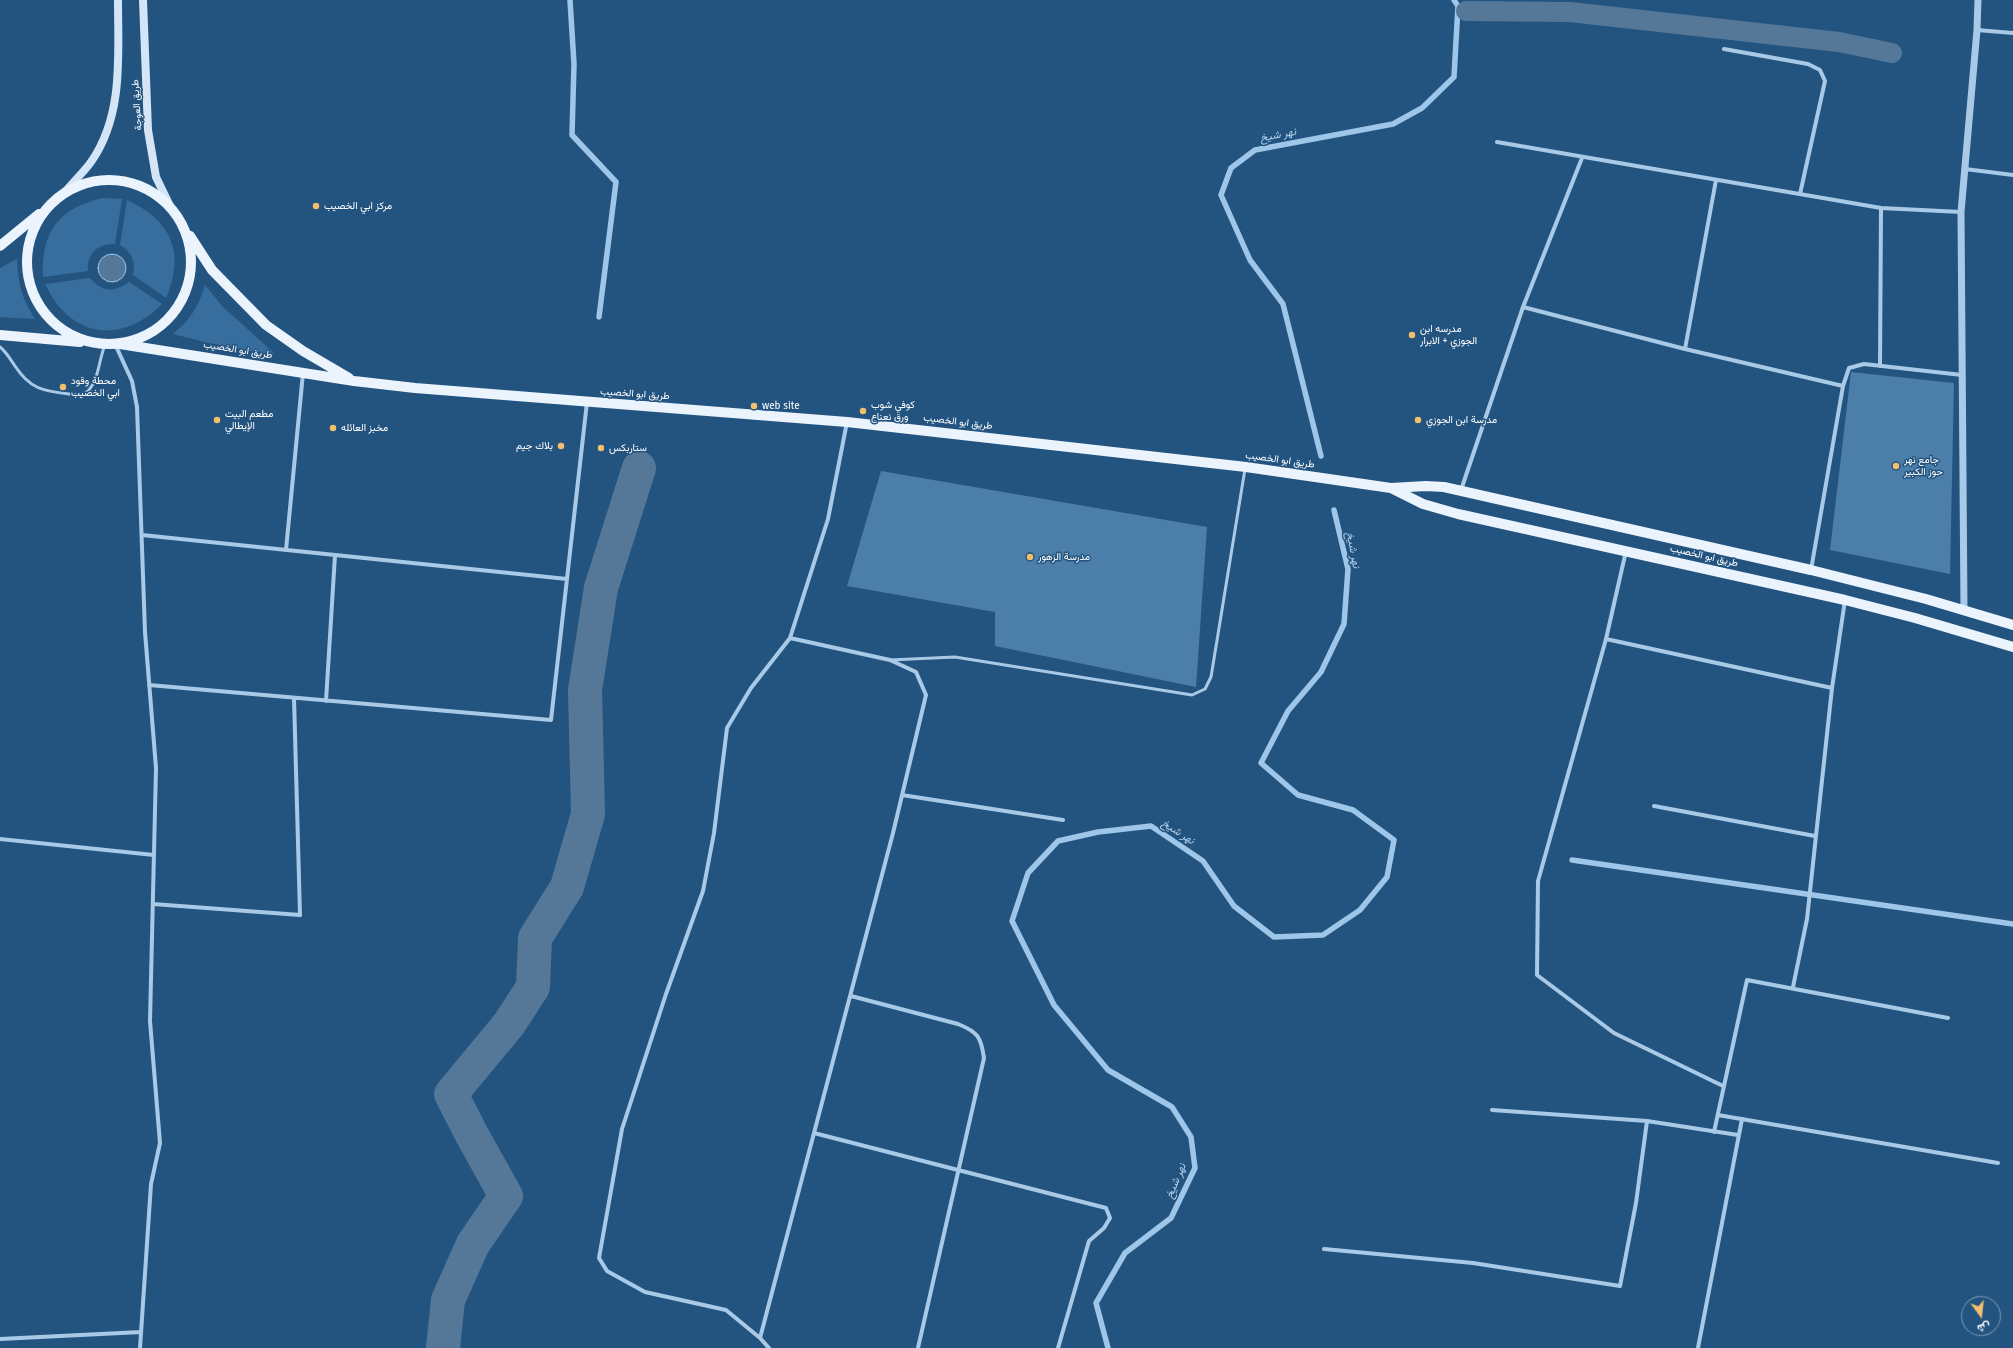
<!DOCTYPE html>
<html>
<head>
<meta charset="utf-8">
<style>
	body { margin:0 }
	#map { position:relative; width:2013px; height:1348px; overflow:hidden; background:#235480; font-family:"Fira Sans",Vazirmatn,sans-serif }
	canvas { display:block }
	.north { position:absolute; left:1961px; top:1296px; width:40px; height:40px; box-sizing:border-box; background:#235480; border:1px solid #7b98b3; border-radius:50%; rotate:165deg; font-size:11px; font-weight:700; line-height:16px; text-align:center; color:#fff }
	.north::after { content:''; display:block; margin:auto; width:14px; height:18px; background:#f2bf6c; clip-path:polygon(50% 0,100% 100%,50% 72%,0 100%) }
</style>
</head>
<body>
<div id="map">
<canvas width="2013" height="1348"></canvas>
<div class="north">ش</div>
</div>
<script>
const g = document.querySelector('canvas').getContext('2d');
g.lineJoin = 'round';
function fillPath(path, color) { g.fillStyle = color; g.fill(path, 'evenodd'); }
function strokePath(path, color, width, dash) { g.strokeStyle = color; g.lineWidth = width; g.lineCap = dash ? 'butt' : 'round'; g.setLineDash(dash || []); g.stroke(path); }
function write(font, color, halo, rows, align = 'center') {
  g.font = font + ' "Fira Sans",Vazirmatn,sans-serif'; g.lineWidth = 3; g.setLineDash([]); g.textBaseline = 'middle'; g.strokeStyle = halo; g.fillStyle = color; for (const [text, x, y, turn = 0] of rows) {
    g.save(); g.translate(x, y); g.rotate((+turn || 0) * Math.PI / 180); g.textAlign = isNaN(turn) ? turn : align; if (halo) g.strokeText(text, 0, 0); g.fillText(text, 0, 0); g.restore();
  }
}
const green = new Path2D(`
	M103 198 122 199 115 244C98 243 86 254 88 271L43 277C41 231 59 208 103 198Z
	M127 200C172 220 185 254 166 298L133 275C136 262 132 252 120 245Z
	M17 259C18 285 22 298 35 319L0 317V268Z
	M90 278C101 292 115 293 129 282L162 304C120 346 70 337 45 284Z
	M205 285 223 307 274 353 268 354 209 343 173 334C190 320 199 306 205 285Z`);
const water = new Path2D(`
	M98 268a14 14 0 1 1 28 0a14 14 0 1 1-28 0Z`);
const stream = new Path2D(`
	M570 0 574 64 572 135 616 182 599 317
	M1321 456 1283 304 1250 260 1221 195 1231 168 1255 150 1393 124 1422 108 1454 77 1458 6 1454 0
	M1572 860 2013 924
	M1108 1348 1096 1303 1125 1253 1171 1218 1195 1168 1191 1137 1172 1107 1108 1070 1054 1005 1012 921 1028 873 1058 841 1098 832 1151 826 1203 861 1234 906 1274 937 1323 935 1360 910 1387 877 1394 840 1353 810 1298 795 1261 763 1288 711 1321 672 1344 624 1348 569 1334 510`);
const canal = new Path2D(`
	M1466 11 1570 12 1839 42 1892 53`);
const river = new Path2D(`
	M443 1348 448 1300 473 1244 506 1196 472 1135 451 1094 509 1024 533 987 535 938 567 887 588 814 585 690 601 588 639 468`);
const building = new Path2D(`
	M1851 372 1954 383 1950 574 1830 550Z
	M881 471 1207 527 1196 687 995 646V612L847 586Z`);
const service = new Path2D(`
	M0 347C7 353 10 359 15 366 30 389 43 391 69 394 76 395 84 396 89 390 99 378 99 359 105 345
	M890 660 955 657 1192 695 1205 689 1211 677 1245 469`);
const minor = new Path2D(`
	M1977 30 2013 33
	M1724 49 1808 64 1820 70 1825 81 1800 194
	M1497 142 1881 208 1961 212
	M1965 169 2013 175
	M1523 307 1685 349 1843 386
	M115 344 132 381 137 407 145 632 156 768 150 1021 160 1143 151 1184 140 1348
	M1685 349 1716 180
	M1880 366 1881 208
	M1461 490 1523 307 1582 158
	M142 535 567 579
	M286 550 303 373
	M1626 551 1606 639 1538 881 1537 975 1614 1033 1723 1086
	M1811 570 1843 386 1849 368 1864 364 1962 375
	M1606 639 1832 688
	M149 685 551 720 587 402
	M326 701 335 555
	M902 795 1063 820
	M1654 806 1815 836
	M0 839 154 855
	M153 904 300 915 294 698
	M1793 987 1807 919 1832 688 1845 600
	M851 996 958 1024C978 1032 981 1037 984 1058L918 1348
	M1492 1110 1647 1121 1738 1135
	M1718 1115 1998 1163
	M1714 1132 1747 980 1948 1018
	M814 1133 1106 1208 1110 1218 1104 1228 1089 1241 1058 1348
	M1324 1249 1473 1263 1620 1286 1636 1203 1647 1121
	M760 1338 893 833 926 695 916 672 890 660 790 638
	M0 1339 141 1332
	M769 1348 760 1338 726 1310 645 1292 607 1271 599 1258 622 1129 666 994 703 891 714 833 727 728 751 688 790 638 828 519 847 422
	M1698 1348 1742 1119`);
const tertiary = new Path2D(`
	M1964 610 1961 212 1977 30 1978 0`);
const secondary = new Path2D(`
	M143 0 148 130 156 177 170 206
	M65 192C73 182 83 173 91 162 124 115 118 55 118 0`);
const primary = new Path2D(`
	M27 262a82 82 0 1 1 164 0a82 82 0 1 1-164 0Z
	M190 236 212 270 266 325 303 351 349 378
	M0 246 39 214
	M0 335 80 342
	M120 344 354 381 415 388 847 422 1246 467 1391 488 1426 486 1444 487 1811 570 1926 599 2013 625
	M1391 488 1423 504 1458 514 1845 600 1915 618 2013 647`);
const markers = [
	[316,206,4,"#f2bf6c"],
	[1412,335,4,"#f2bf6c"],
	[63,387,4,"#f2bf6c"],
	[754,406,4,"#f2bf6c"],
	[863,411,4,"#f2bf6c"],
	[217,420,4,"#f2bf6c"],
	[1418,420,4,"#f2bf6c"],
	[333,428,4,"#f2bf6c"],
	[561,446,4,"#f2bf6c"],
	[601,448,4,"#f2bf6c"],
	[1896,466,4,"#f2bf6c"],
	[1030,557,4,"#f2bf6c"]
];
const streetNames = [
	["طريق العوجة",137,105,-94],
	["طريق ابو الخصيب",238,350,9],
	["طريق ابو الخصيب",635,394,4],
	["طريق ابو الخصيب",958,422,7],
	["طريق ابو الخصيب",1280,460,8],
	["طريق ابو الخصيب",1704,556,13]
];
const poiNames = [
	["مركز ابي الخصيب",324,206],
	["مدرسه ابن",1420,329],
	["الجوزي + الابرار",1420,341],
	["محطة وقود",71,381],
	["ابي الخصيب",71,393],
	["كوفي شوب",871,405],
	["ورق نعناع",871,417],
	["web site",762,406],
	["مطعم البيت",225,414],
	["الإيطالي",225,426],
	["مدرسة ابن الجوزي",1426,420],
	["مخبز العائله",341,428],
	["بلاك جيم",553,446,"right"],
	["ستاربكس",609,448],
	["جامع نهر",1904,460],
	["حوز الكبير",1904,472],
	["مدرسة الزهور",1038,557]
];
const waterNames = [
	["نهر شيخ",1278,135,-11],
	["نهر شيخ",1353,550,79],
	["نهر شيخ",1178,832,33],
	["نهر شيخ",1176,1181,-67]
];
fillPath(green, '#376e9e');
fillPath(water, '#557898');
strokePath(water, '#9dc6e8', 1);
strokePath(stream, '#9dc6e8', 5.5);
strokePath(canal, '#557898', 20);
strokePath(river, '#557898', 34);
fillPath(building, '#4b7ea9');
strokePath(service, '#a9cae7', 3);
strokePath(minor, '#a9cae7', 4);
strokePath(tertiary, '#a9cae7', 7);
strokePath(secondary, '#d3e5f6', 8);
strokePath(primary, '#ebf4fd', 10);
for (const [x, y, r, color] of markers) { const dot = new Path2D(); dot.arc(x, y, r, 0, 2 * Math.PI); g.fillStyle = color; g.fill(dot); strokePath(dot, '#235480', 1.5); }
write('10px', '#fff', '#235480', streetNames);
write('10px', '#fff', '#235480', poiNames, 'left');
write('italic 11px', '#b5d4ee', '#235480', waterNames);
</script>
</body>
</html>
